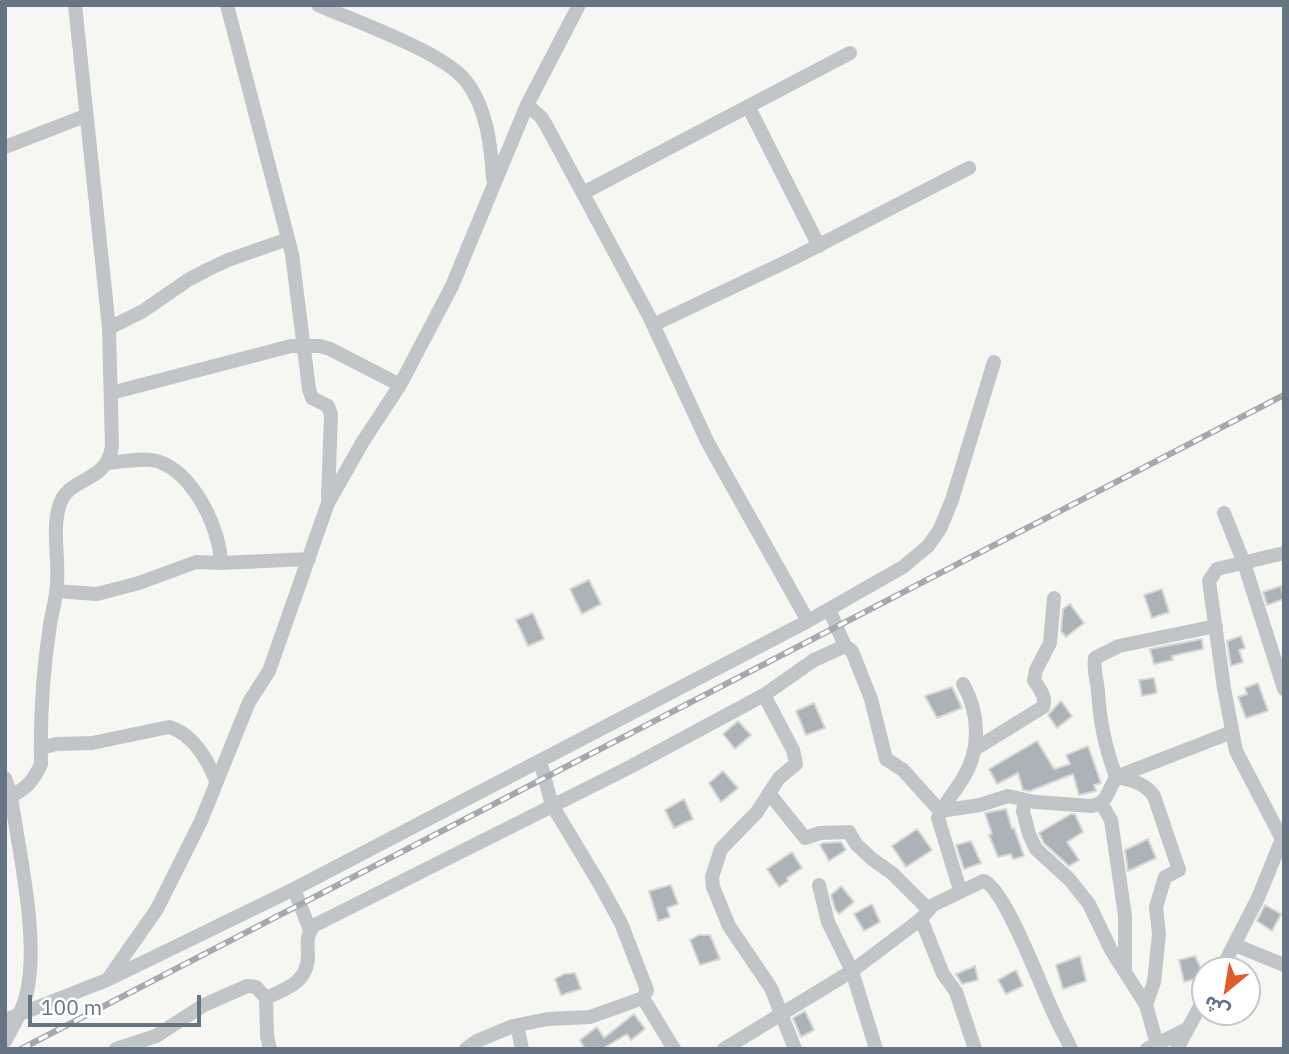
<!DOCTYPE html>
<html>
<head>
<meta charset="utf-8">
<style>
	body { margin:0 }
	#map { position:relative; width:1289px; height:1054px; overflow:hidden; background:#f6f6f3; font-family:"IBM Plex Sans","Noto Sans Arabic",sans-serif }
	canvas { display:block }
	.frame { position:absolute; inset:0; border:7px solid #657584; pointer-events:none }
	.north { position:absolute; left:1191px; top:956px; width:70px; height:70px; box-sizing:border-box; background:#fff; border:2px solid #c1c8ce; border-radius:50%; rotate:210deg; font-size:19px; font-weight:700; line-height:28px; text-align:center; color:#657584 }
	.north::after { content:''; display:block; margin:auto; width:24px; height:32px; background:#e25a27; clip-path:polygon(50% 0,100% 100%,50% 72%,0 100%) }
	.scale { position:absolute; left:28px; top:995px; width:173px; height:32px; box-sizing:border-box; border:4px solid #657584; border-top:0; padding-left:9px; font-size:21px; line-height:24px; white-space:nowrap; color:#657584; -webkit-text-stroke:5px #fff; paint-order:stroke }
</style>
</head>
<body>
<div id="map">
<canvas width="1289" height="1054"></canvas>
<div class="frame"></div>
<div class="north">ش</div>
<div class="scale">100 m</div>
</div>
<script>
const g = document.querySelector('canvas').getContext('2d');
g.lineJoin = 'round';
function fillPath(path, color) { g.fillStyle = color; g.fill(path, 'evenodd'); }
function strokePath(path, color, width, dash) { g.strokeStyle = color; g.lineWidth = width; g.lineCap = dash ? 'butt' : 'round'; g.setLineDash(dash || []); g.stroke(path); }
const building = new Path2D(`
	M589 580 601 604 582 614 570 589Z
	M1281 586 1284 599 1267 605 1263 592Z
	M1162 589 1169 612 1152 618 1144 595Z
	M1070 604 1084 623 1066 637 1061 631 1063 609Z
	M533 613 544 639 528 646 516 620Z
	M1241 636 1245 648 1239 650 1243 662 1231 666 1227 641Z
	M1202 639 1203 649 1172 656 1173 660 1154 664 1150 649Z
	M1154 678 1157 693 1142 696 1139 680Z
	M1258 683 1268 711 1246 718 1238 697 1247 694 1245 688Z
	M952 687 962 708 937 718 925 696Z
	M1061 701 1072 716 1057 728 1048 715Z
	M814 703 825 728 806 735 796 711Z
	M738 721 751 735 735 749 723 734Z
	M1037 741 1054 769 1070 764 1066 755 1088 746 1101 783 1094 785 1096 791 1079 795 1073 774 1030 791 1023 790 1018 773 997 784 989 769Z
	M723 771 738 788 721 802 709 783Z
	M684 799 693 819 674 828 665 810Z
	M1006 809 1012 829 1014 828 1024 856 1013 859 1011 854 998 857 989 835 992 834 985 813Z
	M1071 814H1075L1083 832 1067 842 1079 860 1069 866 1044 843 1039 833Z
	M917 829 932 850 906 867 892 846Z
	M1148 839 1156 858 1128 871 1125 850Z
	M971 841 981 863 964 869 956 845Z
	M841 842 846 850 829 861 820 845 823 843Z
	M792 852 802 868 787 878 788 881 779 887 767 869Z
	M671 885 678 904 667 908 670 917 658 921 649 891Z
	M841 886 854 902 839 914 835 909 831 895Z
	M872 904 880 922 864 931 854 914Z
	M1265 905 1281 914 1272 931 1257 921Z
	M699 935H710L720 959 700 965 690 940Z
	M1080 956 1086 981 1063 989 1056 965Z
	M1195 956 1201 969 1195 979 1184 982 1179 960Z
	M975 966 978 980 962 984 956 974Z
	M1016 970 1023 986 1006 994 998 980Z
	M575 973 581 989 561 995 555 979 564 974Z
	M805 1011 814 1030 801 1037 793 1018Z
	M634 1014 645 1029 631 1040 627 1034 602 1049H585L580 1040 597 1027 604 1038Z`);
const minor = new Path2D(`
	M227 5 292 254 309 389 312 398 328 406 331 415 328 498
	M318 5C355 21 443 52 466 81 487 108 491 146 493 179
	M527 105 541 117 546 125 650 318 708 443 808 621
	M748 106 819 246
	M5 147 85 116
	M583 193 850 53
	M653 325 792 259 969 168
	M109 328 143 311 188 280 207 270 228 260 288 239
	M111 393 291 346H320L330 349 400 385
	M108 463C123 462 142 457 157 461 193 472 220 528 221 563
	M1224 513 1244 563 1284 689
	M56 591 97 594 139 583 196 562 221 563 309 559
	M829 609 845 646
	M764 695 793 750 796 764 779 778 757 812 721 849 712 877 713 887 729 926 771 988 795 1049
	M41 748 56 744 92 743 169 727C192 733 208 760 216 781
	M975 749 1043 707C1047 696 1039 689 1034 680L1036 670 1050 643 1054 598
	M540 761 552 805 599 883 621 923 647 990 643 998 674 1049
	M1116 777C1131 780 1145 783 1154 796L1179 870 1165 877 1156 907 1159 934 1154 982 1146 1005 1157 1044
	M1116 777 1232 732
	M5 778 11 796C19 854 39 935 27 992 23 1010 14 1025 5 1041
	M769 793 805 838 820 833 849 832 856 844 872 859 893 874 929 910
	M11 796C26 789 34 780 41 764 40 718 43 670 50 625 52 611 57 597 57 582 59 558 52 532 59 507 67 475 107 485 112 446L109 328 75 5
	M1025 800 1023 811 1029 834 1036 849 1070 880 1089 904 1111 950 1146 1005
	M1101 803 1111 820 1125 916V969
	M1282 839 1236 751 1224 688 1209 581 1217 569 1284 553
	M819 885 828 922 852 971 876 1049
	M294 889 310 930
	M960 890 938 818C944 803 954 793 962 780 981 750 980 714 963 684
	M921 919 943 974 956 992 975 1049
	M1235 945 1284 965
	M1221 970 1258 898 1284 834
	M108 979 157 909 201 821 249 702 269 671 328 503 362 443 400 385 452 286 527 105 579 5
	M266 998 267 1036 270 1049
	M5 1020 107 980 294 889 808 621 903 567 928 546 940 529 952 500 994 362
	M517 1025 522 1049
	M116 1049 156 1036 204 1005 247 986 256 987 266 998C289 988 309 981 308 953 307 941 307 936 313 926L630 767 764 695 814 660 845 646 852 651 871 699 886 759 903 770 940 811 980 805 1008 796 1035 802 1092 806 1101 803 1106 797 1116 777C1105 746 1100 724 1098 691 1097 679 1093 670 1095 658L1119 646 1216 626
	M466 1049 477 1041 513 1026 548 1019 590 1017 643 998
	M724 1049 852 971 921 919 933 905 983 881C1004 885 1043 992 1054 1014 1059 1026 1066 1037 1071 1049
	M1147 1049 1187 1029
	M1177 1049 1205 997`);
const rail = new Path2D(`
	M21 1049 1284 395`);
fillPath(building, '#abb2b8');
strokePath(building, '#d7d8d5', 2);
strokePath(minor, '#c1c5c8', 14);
strokePath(rail, '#a4a9af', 6);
strokePath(rail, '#fff', 3.5, [10]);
</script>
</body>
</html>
